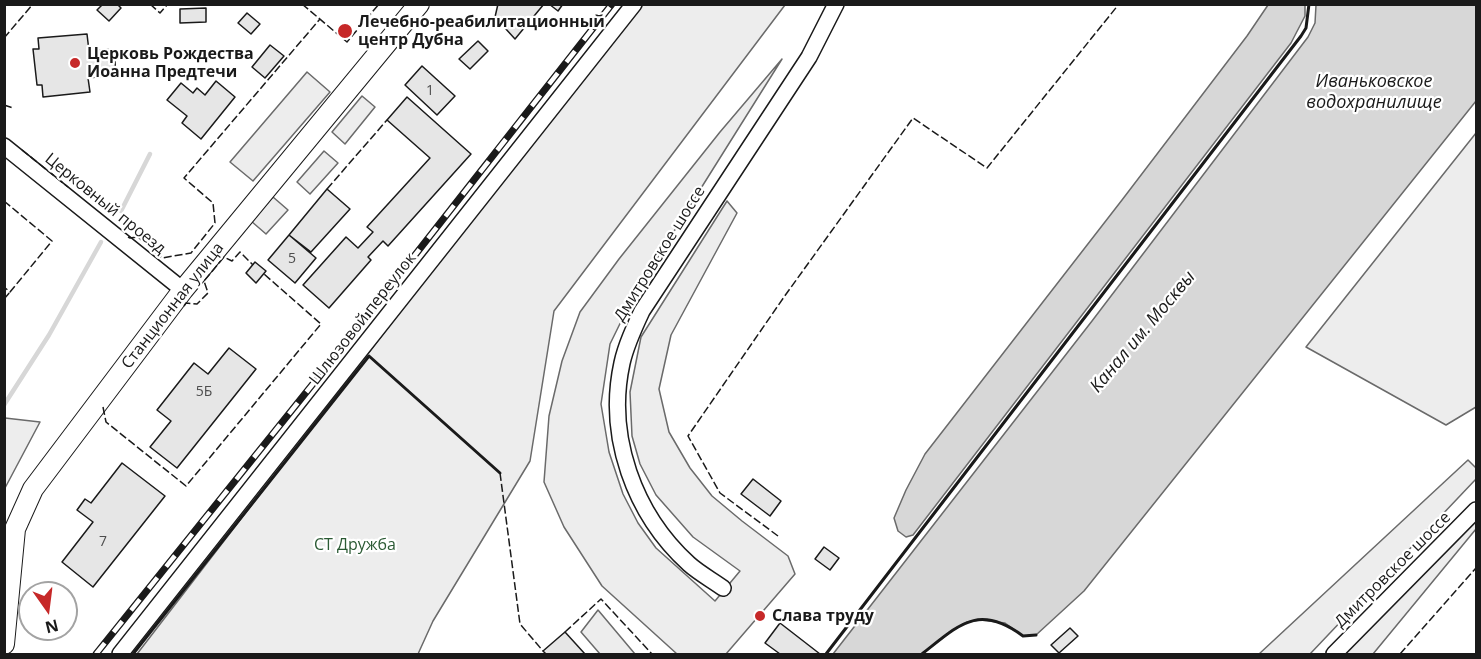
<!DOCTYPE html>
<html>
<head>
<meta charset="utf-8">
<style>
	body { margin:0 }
	#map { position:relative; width:1481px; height:659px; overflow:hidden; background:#fff; font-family:"Open Sans",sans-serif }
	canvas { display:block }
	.frame { position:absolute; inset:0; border:6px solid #1a1a1a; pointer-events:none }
	.north { position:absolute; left:18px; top:581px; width:60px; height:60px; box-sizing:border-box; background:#fff; border:2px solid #a3a3a3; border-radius:50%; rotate:166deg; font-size:16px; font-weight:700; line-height:24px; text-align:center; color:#1a1a1a }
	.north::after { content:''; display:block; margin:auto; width:21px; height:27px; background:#c62828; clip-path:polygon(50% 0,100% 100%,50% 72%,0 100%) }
</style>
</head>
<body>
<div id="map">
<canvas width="1481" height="659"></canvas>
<div class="frame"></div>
<div class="north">N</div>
</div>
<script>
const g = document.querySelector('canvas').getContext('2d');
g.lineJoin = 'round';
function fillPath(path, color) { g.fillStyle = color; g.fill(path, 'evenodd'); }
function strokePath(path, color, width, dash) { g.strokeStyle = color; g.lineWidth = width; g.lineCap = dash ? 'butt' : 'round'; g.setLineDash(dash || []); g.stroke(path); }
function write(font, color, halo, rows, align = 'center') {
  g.font = font + ' "Open Sans",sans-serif'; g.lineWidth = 4.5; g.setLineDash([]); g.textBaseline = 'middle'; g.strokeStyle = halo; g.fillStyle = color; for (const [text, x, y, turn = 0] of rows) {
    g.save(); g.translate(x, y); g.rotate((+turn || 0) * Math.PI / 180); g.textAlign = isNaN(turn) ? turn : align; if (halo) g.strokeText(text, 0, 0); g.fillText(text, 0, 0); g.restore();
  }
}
const built = new Path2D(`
	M636 5H785L554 311 530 461 433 621 418 654H137Z
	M782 59 634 295 610 344 601 404 609 452 623 494 638 523 656 548 715 601 740 571 693 537 656 495 640 464 632 436 630 392 641 337 727 201 737 213 671 335 659 389 669 432 690 468 712 496 742 521 788 556 795 574 726 654H677L602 586 564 527 544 482 549 416 562 361 580 312 619 259 720 132Z
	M307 72 330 92 253 181 230 162Z
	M362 96 375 107 345 144 332 132Z
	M1476 133V407L1446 425 1306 347Z
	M324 151 338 163 310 194 297 182Z
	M273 197 288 210 266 234 251 221Z
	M5 418 40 422 5 488 4 418Z
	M1468 460 1476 468V479L1310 654H1259Z
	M1476 518V529L1373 654H1344Z
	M598 610 635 654H600L581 632Z`);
const water = new Path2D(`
	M1268 5H1305V16L1291 43 913 535 906 537 898 531 894 518 906 490 925 454 1122 200 1247 36Z
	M1316 5H1476V101L1084 591 1036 635 1023 636 1005 623 981 620 967 622 953 630 922 654H833L1092 321 1308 37 1315 23Z`);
const stream = new Path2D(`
	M121 211 150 154
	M4 405 49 335 101 242`);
const building = new Path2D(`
	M103 4H117L121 8 109 21 97 10Z
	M498 4H544L515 39 495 17Z
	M549 4H563L558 11Z
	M206 8V22L180 23V9Z
	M247 13 260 24 251 34 238 23Z
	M87 34 89 51 114 49 116 75 88 78 90 92 43 97 42 85H37L33 49H39L38 38Z
	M478 41 488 51 470 69 459 59Z
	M270 45 284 56 265 78 252 67Z
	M422 66 455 96 437 115 405 85Z
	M216 81 235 97 201 139 182 123 187 116 167 100 181 83 193 93 197 88 205 95Z
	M407 97 471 154 388 246 383 241 368 257 371 260 329 308 303 285 346 237 358 248 373 232 367 227 430 158 387 120Z
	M327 189 350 209 311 252 289 235Z
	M289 235 316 258 295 283 268 260Z
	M255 262 266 271 256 283 246 273Z
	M229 348 256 369 177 468 150 447 171 421 157 410 194 363 208 374Z
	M122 463 165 496 93 587 62 562 93 522 77 510 85 499 91 503Z
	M753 479 781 501 770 516 741 494Z
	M824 547 839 558 830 570 815 559Z
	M780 623 820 654H780L765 643Z
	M1070 628 1078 636 1059 653 1051 645Z
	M565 632 585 654H546L543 651Z`);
const minor = new Path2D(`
	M4 146 183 290
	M723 588C712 580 699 573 689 564 634 514 606 436 622 363 626 345 634 328 642 311L809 57 836 4
	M120 654 634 4
	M1334 654 1476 510`);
const major = new Path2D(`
	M4 644 15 529 33 489 183 290 419 4`);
const rail = new Path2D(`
	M96 654 353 334 612 4`);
const fence = new Path2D(`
	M150 4 160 13 168 4
	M302 4 347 42 379 4
	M4 38 33 4
	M4 105 13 108
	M22 150 68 187
	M327 189 387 120
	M4 201 52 241 10 292 4 287
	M128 237 130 238 138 237 162 258 191 253 215 223 213 203 184 178 320 19
	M4 299 10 292
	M184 306 186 303 197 304 208 293 204 281 224 257 232 261 240 252 253 265
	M103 407 106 422 186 486 321 324 264 274
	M500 473 520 624 543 651
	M778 536 720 493 688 436 784 297 913 118 987 168 1119 4
	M565 632 601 599 652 654
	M1400 654 1476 568`);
const wall = new Path2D(`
	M133 654 369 356 500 473
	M826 654 1301 36 1306 28 1309 4
	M922 654C959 625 978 603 1023 636L1036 635`);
const markers = [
	[345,31,8,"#c62828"],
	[75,63,6,"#c62828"],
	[760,616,6,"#c62828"]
];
const numberNames = [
	["1",430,91],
	["5",292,259],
	["5Б",204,392],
	["7",103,542]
];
const poiNames = [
	["Лечебно-реабилитационный",358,22],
	["центр Дубна",358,40],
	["Церковь Рождества",87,54],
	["Иоанна Предтечи",87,72],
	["Слава труду",772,616]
];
const streetNames = [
	["Церковный проезд",105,204,39],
	["Дмитровское шоссе",660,254,-58],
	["Станционная улица",173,306,-52],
	["Шлюзовой переулок",363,319,-52],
	["Дмитровское шоссе",1393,570,-45]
];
const parkNames = [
	["СТ Дружба",355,545]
];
const waterNames = [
	["Иваньковское",1374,82],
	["водохранилище",1374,103],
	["Канал им. Москвы",1143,332,-50]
];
fillPath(built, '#ededed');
strokePath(built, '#6a6a6a', 1.5);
fillPath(water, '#d7d7d7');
strokePath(water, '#6a6a6a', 1.5);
strokePath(stream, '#d7d7d7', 4.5);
fillPath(building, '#e6e6e6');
strokePath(building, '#1a1a1a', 1.5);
strokePath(minor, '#1a1a1a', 18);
strokePath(major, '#1a1a1a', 22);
strokePath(minor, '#fff', 15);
strokePath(major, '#fff', 20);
strokePath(rail, '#1a1a1a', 7);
strokePath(rail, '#fff', 4.5, [14]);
strokePath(fence, '#1a1a1a', 1.5, [8, 3]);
strokePath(wall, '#1a1a1a', 3);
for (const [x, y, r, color] of markers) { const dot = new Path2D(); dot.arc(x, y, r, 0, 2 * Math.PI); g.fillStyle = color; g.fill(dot); strokePath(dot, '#fff', 2); }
write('14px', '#4d4d4d', null, numberNames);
write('bold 16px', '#1a1a1a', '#fff', poiNames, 'left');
write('16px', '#1a1a1a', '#fff', streetNames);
write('16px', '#2b5a34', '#fff', parkNames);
write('italic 18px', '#1a1a1a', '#fff', waterNames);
</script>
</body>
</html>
